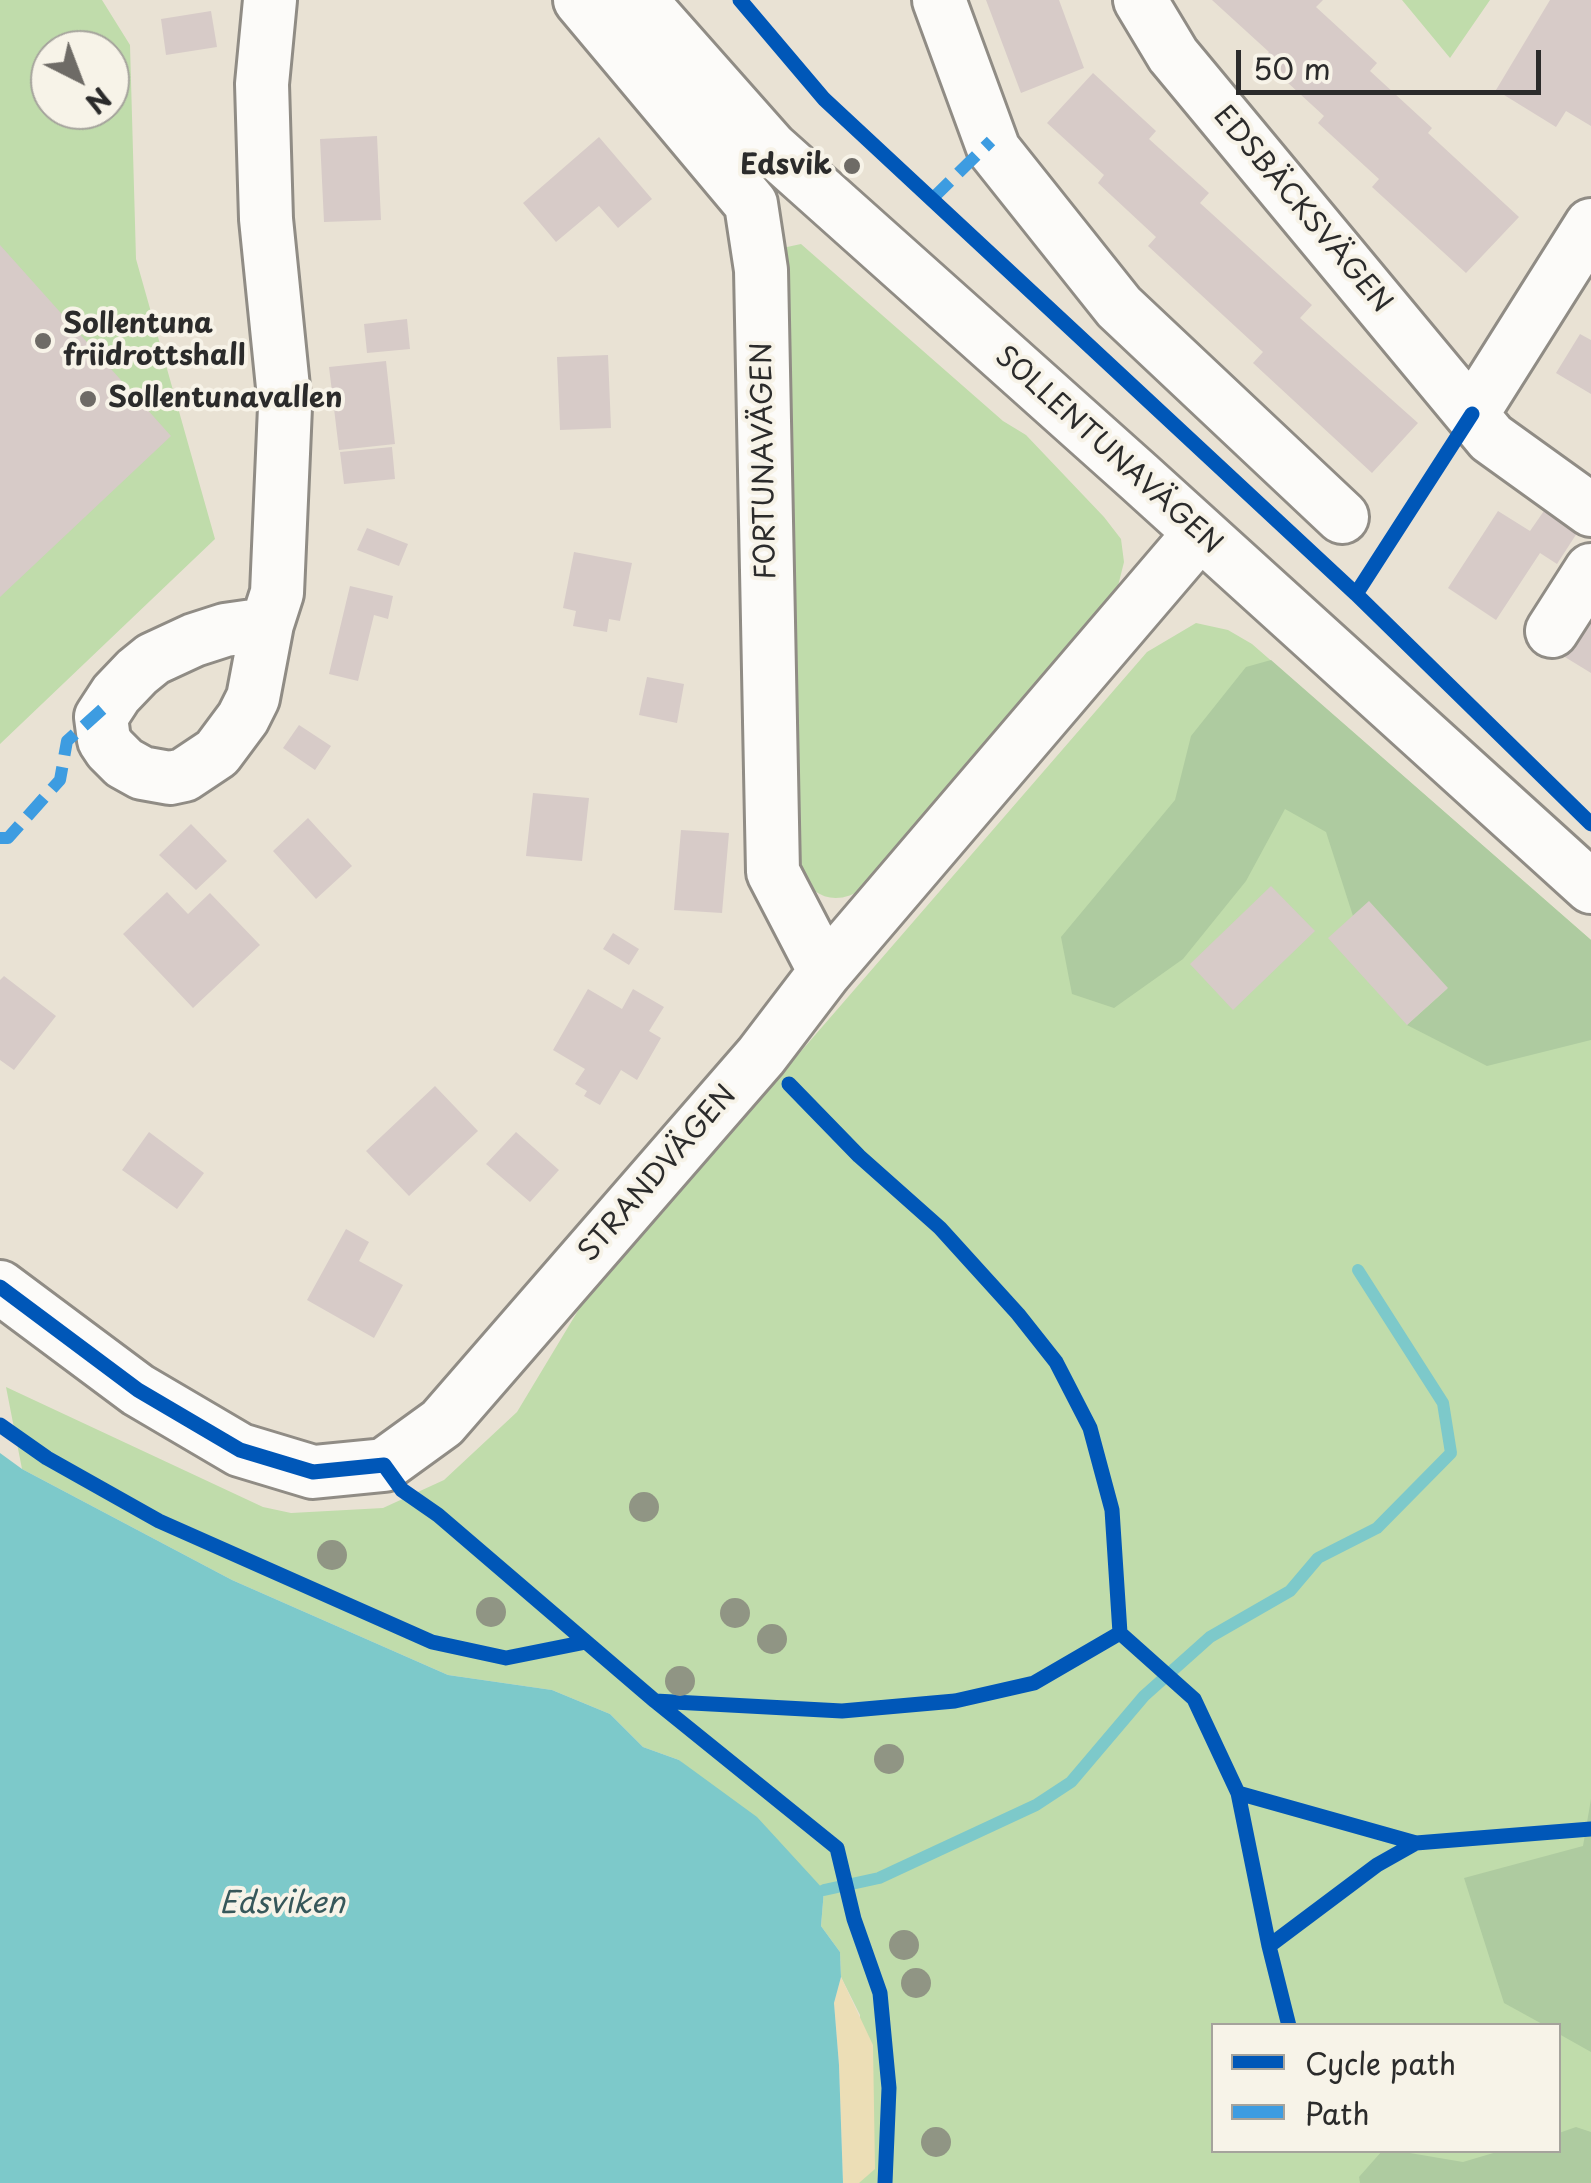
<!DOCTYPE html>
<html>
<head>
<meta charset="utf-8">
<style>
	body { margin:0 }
	#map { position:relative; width:1591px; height:2183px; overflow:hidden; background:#e9e2d4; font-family:"Playpen Sans",sans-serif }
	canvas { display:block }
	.legend { position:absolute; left:1211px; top:2023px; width:350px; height:130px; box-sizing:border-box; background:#f7f3e8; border:2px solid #a5a39c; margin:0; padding:12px 18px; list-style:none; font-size:30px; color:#2b2b2b }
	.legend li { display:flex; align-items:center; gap:20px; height:50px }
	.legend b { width:50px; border:2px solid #a5a39c }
	.north { position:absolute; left:30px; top:30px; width:100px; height:100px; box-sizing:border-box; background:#f7f3e8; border:2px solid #a5a39c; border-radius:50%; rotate:138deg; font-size:28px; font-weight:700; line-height:40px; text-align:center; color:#2b2b2b }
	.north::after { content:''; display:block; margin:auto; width:35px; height:45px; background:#6e6b66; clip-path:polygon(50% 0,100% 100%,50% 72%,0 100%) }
	.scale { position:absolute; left:1236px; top:50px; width:305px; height:45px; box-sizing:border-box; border:5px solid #2b2b2b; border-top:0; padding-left:12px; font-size:30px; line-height:35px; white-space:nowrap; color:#2b2b2b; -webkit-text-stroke:8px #f7f3e8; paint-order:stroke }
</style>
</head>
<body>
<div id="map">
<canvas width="1591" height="2183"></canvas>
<ul class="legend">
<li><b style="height:12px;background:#0057b8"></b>Cycle path</li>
<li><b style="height:12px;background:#3d9ce1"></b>Path</li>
</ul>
<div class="north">N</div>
<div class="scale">50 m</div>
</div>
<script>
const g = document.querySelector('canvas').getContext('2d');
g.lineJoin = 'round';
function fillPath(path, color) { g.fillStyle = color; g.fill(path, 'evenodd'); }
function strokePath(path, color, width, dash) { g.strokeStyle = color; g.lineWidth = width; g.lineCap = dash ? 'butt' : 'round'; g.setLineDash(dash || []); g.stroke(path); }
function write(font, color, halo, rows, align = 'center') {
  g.font = font + ' "Playpen Sans",sans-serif'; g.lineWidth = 8; g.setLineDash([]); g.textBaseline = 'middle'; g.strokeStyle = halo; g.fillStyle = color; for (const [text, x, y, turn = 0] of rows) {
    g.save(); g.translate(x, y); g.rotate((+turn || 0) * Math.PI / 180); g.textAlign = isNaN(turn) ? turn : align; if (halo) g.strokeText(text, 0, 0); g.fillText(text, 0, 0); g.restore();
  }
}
const green = new Path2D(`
	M0 0H102L130 45 136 259 215 539 0 744ZM50 50H110V110H50Z
	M1402 0H1490L1450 58Z
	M801 244 1003 421 1026 435 1104 517 1121 539 1124 562 1118 586 1105 605 866 887C834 908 816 897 793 871L773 250Z
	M1196 623 1228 630 1252 644 1591 940V2183H859L860 2015 841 1977 840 1952 821 1926 824 1890 679 1760 643 1747 610 1714 552 1690 448 1675 232 1580 22 1469 6 1387 263 1507 291 1513 383 1508 444 1480 517 1412 582 1304 1147 652ZM1214 2026H1558V2150H1214Z`);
const forest = new Path2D(`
	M1271 660 1591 940V1040L1487 1066 1407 1025 1447 989 1353 916 1326 832 1285 809 1246 881 1183 959 1114 1008 1072 994 1061 937 1175 800 1191 736 1246 667Z
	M1591 1799V2052L1559 2034 1558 2026 1544 2025 1504 2003 1464 1878 1583 1846Z
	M1576 2127 1591 2132V2183H1360L1359 2177 1382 2151H1398L1463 2162 1500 2151 1558 2150 1559 2133Z`);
const sand = new Path2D(`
	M841 1977 873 2045 875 2169 859 2183H843L839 2065 834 2003Z`);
const water = new Path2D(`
	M0 1453 22 1469 232 1580 448 1675 552 1690 610 1714 643 1747 679 1760 757 1817 824 1890 821 1926 840 1952 841 1977 834 2003 839 2065 843 2183H0Z`);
const stream = new Path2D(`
	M824 1890 879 1878 1036 1805 1071 1782 1144 1696 1210 1637 1290 1591 1318 1558 1377 1528 1451 1453 1443 1403 1358 1270`);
const building = new Path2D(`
	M986 0H1059L1084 68 1021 93Z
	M1212 0H1323L1316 7 1377 63 1370 71 1432 128 1428 133 1519 217 1466 273 1372 187 1379 179 1318 123 1324 116 1263 60 1269 52Z
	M1550 0H1591V126L1566 111 1556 127 1496 90Z
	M211 11 217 47 166 55 161 19Z
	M1093 73 1156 131 1149 139 1209 193 1200 203 1312 305 1300 318 1418 423 1372 473 1253 363 1263 352 1148 246 1156 237 1098 183 1104 175 1047 123Z
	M377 136 381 220 324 222 320 139Z
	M599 137 652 199 618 228 599 206 556 242 523 203Z
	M0 245 171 436 0 597Z
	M407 319 410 349 367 353 364 324Z
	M1580 334 1591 340V394L1556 373Z
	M608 355 611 428 560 430 557 357Z
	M386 361 395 444 339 450 329 367Z
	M392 447 395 479 344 484 340 452Z
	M1546 508 1579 530 1557 564 1540 553 1496 620 1448 588 1498 511 1530 531Z
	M367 528 408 544 399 566 357 550Z
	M574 552 632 563 620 621 609 619 607 632 573 626 576 611 563 608Z
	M350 586 393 596 388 619 374 615 358 681 329 674Z
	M1591 605V673L1560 654Z
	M647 677 684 684 677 723 639 715Z
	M299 725 331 746 315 770 283 748Z
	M533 793 589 798 582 861 526 856Z
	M308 818 352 866 316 899 273 851Z
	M191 824 227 861 196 890 159 855Z
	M681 830 729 833 722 913 674 910Z
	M1271 886 1315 931 1233 1010 1190 964Z
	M167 892 188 914 210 893 260 945 193 1008 123 934Z
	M1369 901 1448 988 1407 1025 1328 938Z
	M613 933 639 949 629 965 603 949Z
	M4 976 56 1016 14 1070 0 1060V980Z
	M588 989 622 1009 633 989 664 1007 649 1031 661 1038 637 1080 621 1070 600 1105 584 1096 587 1091 575 1084 585 1069 553 1050Z
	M435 1086 478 1131 409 1196 366 1151Z
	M149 1132 204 1173 177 1209 122 1170Z
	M516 1132 559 1170 530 1202 486 1164Z
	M346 1229 369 1242 359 1261 403 1285 374 1338 307 1300Z`);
const minor = new Path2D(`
	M580 0 751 204 761 270 773 872 825 972
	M640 0 771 148 1139 477 1591 887
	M939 0 994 150 1119 307 1342 517
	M1140 0 1173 55 1491 438 1591 510
	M1472 414 1591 225
	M267 624 225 630 194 640 153 659 137 672 116 694 101 717 104 740 110 749 124 763 142 773 170 778 184 775 217 753 243 718 253 698 267 624 277 593 285 407 266 219 262 84 270 0
	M1552 631 1591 570
	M0 1287 138 1390 240 1450 313 1472 384 1465 442 1423 761 1056 825 972 1200 533`);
const quiet = new Path2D(`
	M932 199 991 141
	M0 838H8L60 780 67 741 107 705`);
const cycleway = new Path2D(`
	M740 0 824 99 1356 594 1591 824
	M1356 594 1472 414
	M789 1084 859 1156 940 1228 1018 1314 1056 1362 1090 1428 1112 1510 1120 1633 1194 1699 1238 1793 1416 1843 1591 1829
	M0 1287 138 1390 240 1450 313 1472 384 1465 402 1490 438 1515 655 1701 837 1848 854 1919 880 1993 889 2088 885 2183
	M0 1425 47 1458 159 1521 432 1642 506 1658 586 1642
	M655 1701 842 1711 955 1701 1034 1683 1120 1633
	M1238 1793 1269 1946 1289 2026
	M1269 1946 1377 1865 1416 1843`);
const trees = [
	[644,1507],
	[332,1555],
	[491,1612],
	[735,1613],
	[772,1639],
	[680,1681],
	[889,1759],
	[904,1945],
	[916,1983],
	[936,2142]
];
const markers = [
	[852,166,10,"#6e6b66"],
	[43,341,10,"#6e6b66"],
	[88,399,10,"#6e6b66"]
];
const poiNames = [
	["Edsvik",832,166,"right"],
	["Sollentuna",63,325],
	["friidrottshall",63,357],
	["Sollentunavallen",108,399]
];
const streetNames = [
	["EDSBÄCKSVÄGEN",1302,210,50],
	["SOLLENTUNAVÄGEN",1108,451,42],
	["FORTUNAVÄGEN",765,461,-91],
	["STRANDVÄGEN",658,1174,-49]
];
const waterNames = [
	["Edsviken",282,1905]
];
fillPath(green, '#c0dcab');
fillPath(forest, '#aecba0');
fillPath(sand, '#ecdeb6');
fillPath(water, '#7dc9ca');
strokePath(stream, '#7dc9ca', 12);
fillPath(building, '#d7cbc8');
strokePath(minor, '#908c85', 58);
strokePath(minor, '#fcfbf9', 52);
strokePath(quiet, '#3d9ce1', 12, [25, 12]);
strokePath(cycleway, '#0057b8', 15);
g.fillStyle = '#909584';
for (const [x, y] of trees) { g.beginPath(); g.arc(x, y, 15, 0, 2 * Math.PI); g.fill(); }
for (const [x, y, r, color] of markers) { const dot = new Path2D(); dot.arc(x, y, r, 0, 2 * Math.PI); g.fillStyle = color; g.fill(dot); strokePath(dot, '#f7f3e8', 4); }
write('bold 28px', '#2b2b2b', '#f7f3e8', poiNames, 'left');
write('28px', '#2b2b2b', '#f7f3e8', streetNames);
write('italic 30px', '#36575a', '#f7f3e8', waterNames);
</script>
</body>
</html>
